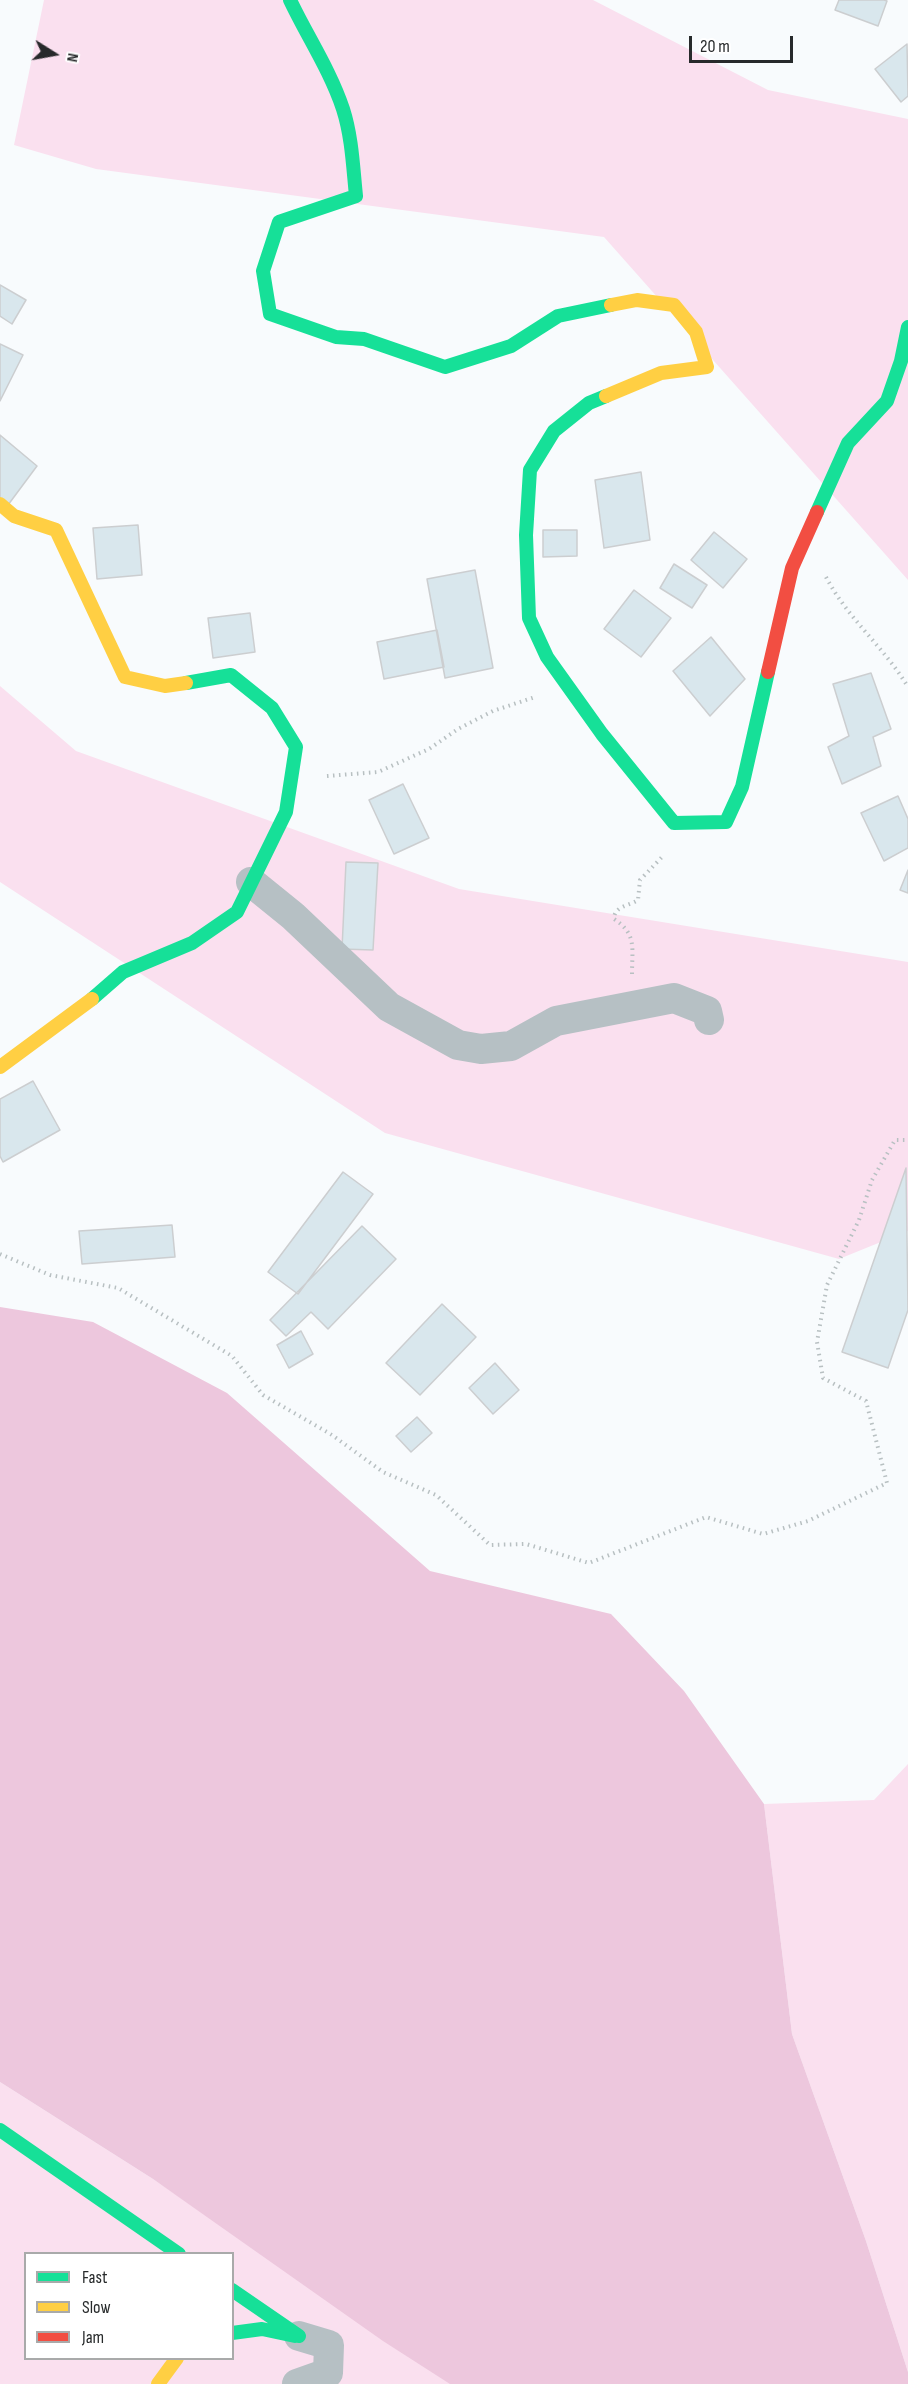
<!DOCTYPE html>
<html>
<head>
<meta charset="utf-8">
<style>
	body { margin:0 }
	#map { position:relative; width:908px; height:2384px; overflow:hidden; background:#f8fbfd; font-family:"Sofia Sans Condensed",sans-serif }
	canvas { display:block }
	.legend { position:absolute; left:24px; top:2252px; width:210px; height:108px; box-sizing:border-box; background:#fff; border:2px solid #a9aaaa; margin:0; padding:8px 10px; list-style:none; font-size:18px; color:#272a2b }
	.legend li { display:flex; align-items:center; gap:12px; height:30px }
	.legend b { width:30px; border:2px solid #a9aaaa }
	.north { position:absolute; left:24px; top:24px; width:60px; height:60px; -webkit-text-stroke:4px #fff; paint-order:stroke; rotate:101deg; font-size:16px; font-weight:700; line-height:24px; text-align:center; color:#272a2b }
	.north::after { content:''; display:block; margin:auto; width:21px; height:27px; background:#272a2b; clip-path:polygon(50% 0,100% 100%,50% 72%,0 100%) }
	.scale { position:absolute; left:689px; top:36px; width:104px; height:27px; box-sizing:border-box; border:3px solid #272a2b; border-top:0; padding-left:8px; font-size:18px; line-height:21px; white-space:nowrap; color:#272a2b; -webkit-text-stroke:4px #fff; paint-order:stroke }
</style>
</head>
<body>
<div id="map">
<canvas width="908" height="2384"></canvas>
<ul class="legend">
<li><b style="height:8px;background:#16e098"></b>Fast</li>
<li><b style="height:8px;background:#ffcf43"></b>Slow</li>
<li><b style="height:8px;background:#f24e42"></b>Jam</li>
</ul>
<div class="north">N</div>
<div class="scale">20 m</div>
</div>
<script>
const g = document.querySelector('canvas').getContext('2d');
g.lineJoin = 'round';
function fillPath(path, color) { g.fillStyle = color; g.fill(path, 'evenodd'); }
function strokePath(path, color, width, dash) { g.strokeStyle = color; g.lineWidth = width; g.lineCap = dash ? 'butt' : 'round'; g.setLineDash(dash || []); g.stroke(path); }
const green = new Path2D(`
	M44 0H593L768 90 908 119V580L604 237 96 169 14 145Z
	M0 686 76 751 459 889 908 962V1231L839 1259 385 1133 0 882Z
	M908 1764V2372L866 2241 792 2034 764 1804 874 1800Z
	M0 2082 153 2179 456 2384H0ZM26 2254H232V2358H26Z`);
const forest = new Path2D(`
	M0 1307 93 1322 227 1393 430 1571 611 1614 684 1691 764 1804 792 2034 866 2241 908 2372V2384H450L383 2341 153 2179 0 2082Z`);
const building = new Path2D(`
	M839 0H884L887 1 878 26 835 10Z
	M907 44 908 96 901 102 875 69Z
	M0 285 26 300 12 324 0 316Z
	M0 344 23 355 0 401Z
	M0 435 37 466 8 505 0 499Z
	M641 472 650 540 604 548 595 480Z
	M138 525 142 575 97 579 93 528Z
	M543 530H577V556L543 557Z
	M714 532 747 559 723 588 691 560Z
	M674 564 707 585 692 608 660 588Z
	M475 570 493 668 445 678 427 579Z
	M634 590 671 618 641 657 604 629Z
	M250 613 255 652 213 658 208 618Z
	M437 630 444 667 384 679 377 642Z
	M711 637 745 679 710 716 673 671Z
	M871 673 891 729 873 737 881 766 842 784 828 747 849 736 833 684Z
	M403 784 429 838 394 854 369 800Z
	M898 796 908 819V848L884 861 861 813Z
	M346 862 378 863 373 950 342 949Z
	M908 870V893L900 890Z
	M33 1081 60 1130 3 1162 0 1156V1099Z
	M906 1168 908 1310 888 1368 842 1352Z
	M343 1172 373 1194 298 1294 268 1272Z
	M172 1225 175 1257 82 1264 79 1231Z
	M362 1226 396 1259 328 1329 311 1312 286 1336 270 1320Z
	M442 1304 476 1337 420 1395 386 1363Z
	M301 1331 313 1354 289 1368 277 1345Z
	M495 1363 519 1390 493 1414 469 1388Z
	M417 1417 432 1433 411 1452 396 1436Z`);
const path = new Path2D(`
	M826 577C848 619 884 647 908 687
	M327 776 378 772 429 749 458 729 493 711 535 697
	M632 974C632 948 637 934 614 919 614 906 629 906 638 900L640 880 663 856
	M0 1254 50 1275 118 1288 232 1356 263 1395 332 1435 383 1472 436 1495 490 1545 526 1544 589 1563 706 1517 763 1534 808 1521 887 1483 866 1401 823 1378 817 1342 827 1285 859 1220 872 1180 895 1140H908`);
const street = new Path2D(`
	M251 882 293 916 389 1007 458 1045 481 1049 511 1046 556 1021 674 998 707 1011 709 1020
	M297 2384 328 2373 329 2345 299 2336`);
const fast = new Path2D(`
	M290 0C307 36 330 70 343 109 352 137 353 167 356 196L279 222 263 271 270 314 336 337 364 339 445 367 511 346 558 316 611 305
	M606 396 589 403 554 431 530 470 526 535 529 618 547 657 602 734 674 823 726 822 742 787 768 672
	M817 512 848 443 887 401 901 361 908 327
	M92 999 123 972 192 943 237 912 286 812 296 747 272 708 231 675 186 683
	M0 2130 179 2254
	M232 2290 299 2336
	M232 2333 262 2329 295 2336`);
const slow = new Path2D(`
	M606 396 661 373 707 367 696 332 674 305 637 300 611 305
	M0 504 14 516 56 530 125 677 165 686 186 683
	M0 1067 92 999
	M158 2384 177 2358`);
const jam = new Path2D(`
	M768 672 792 568 817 512`);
fillPath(green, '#fae0ef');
fillPath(forest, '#edc7dd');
fillPath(building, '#d9e7ed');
strokePath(building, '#ccced0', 1.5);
strokePath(path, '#b8c0c2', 4, [1.5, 4.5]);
strokePath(street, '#b6c0c4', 30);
strokePath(fast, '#16e098', 14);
strokePath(slow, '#ffcf43', 14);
strokePath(jam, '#f24e42', 14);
</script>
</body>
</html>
